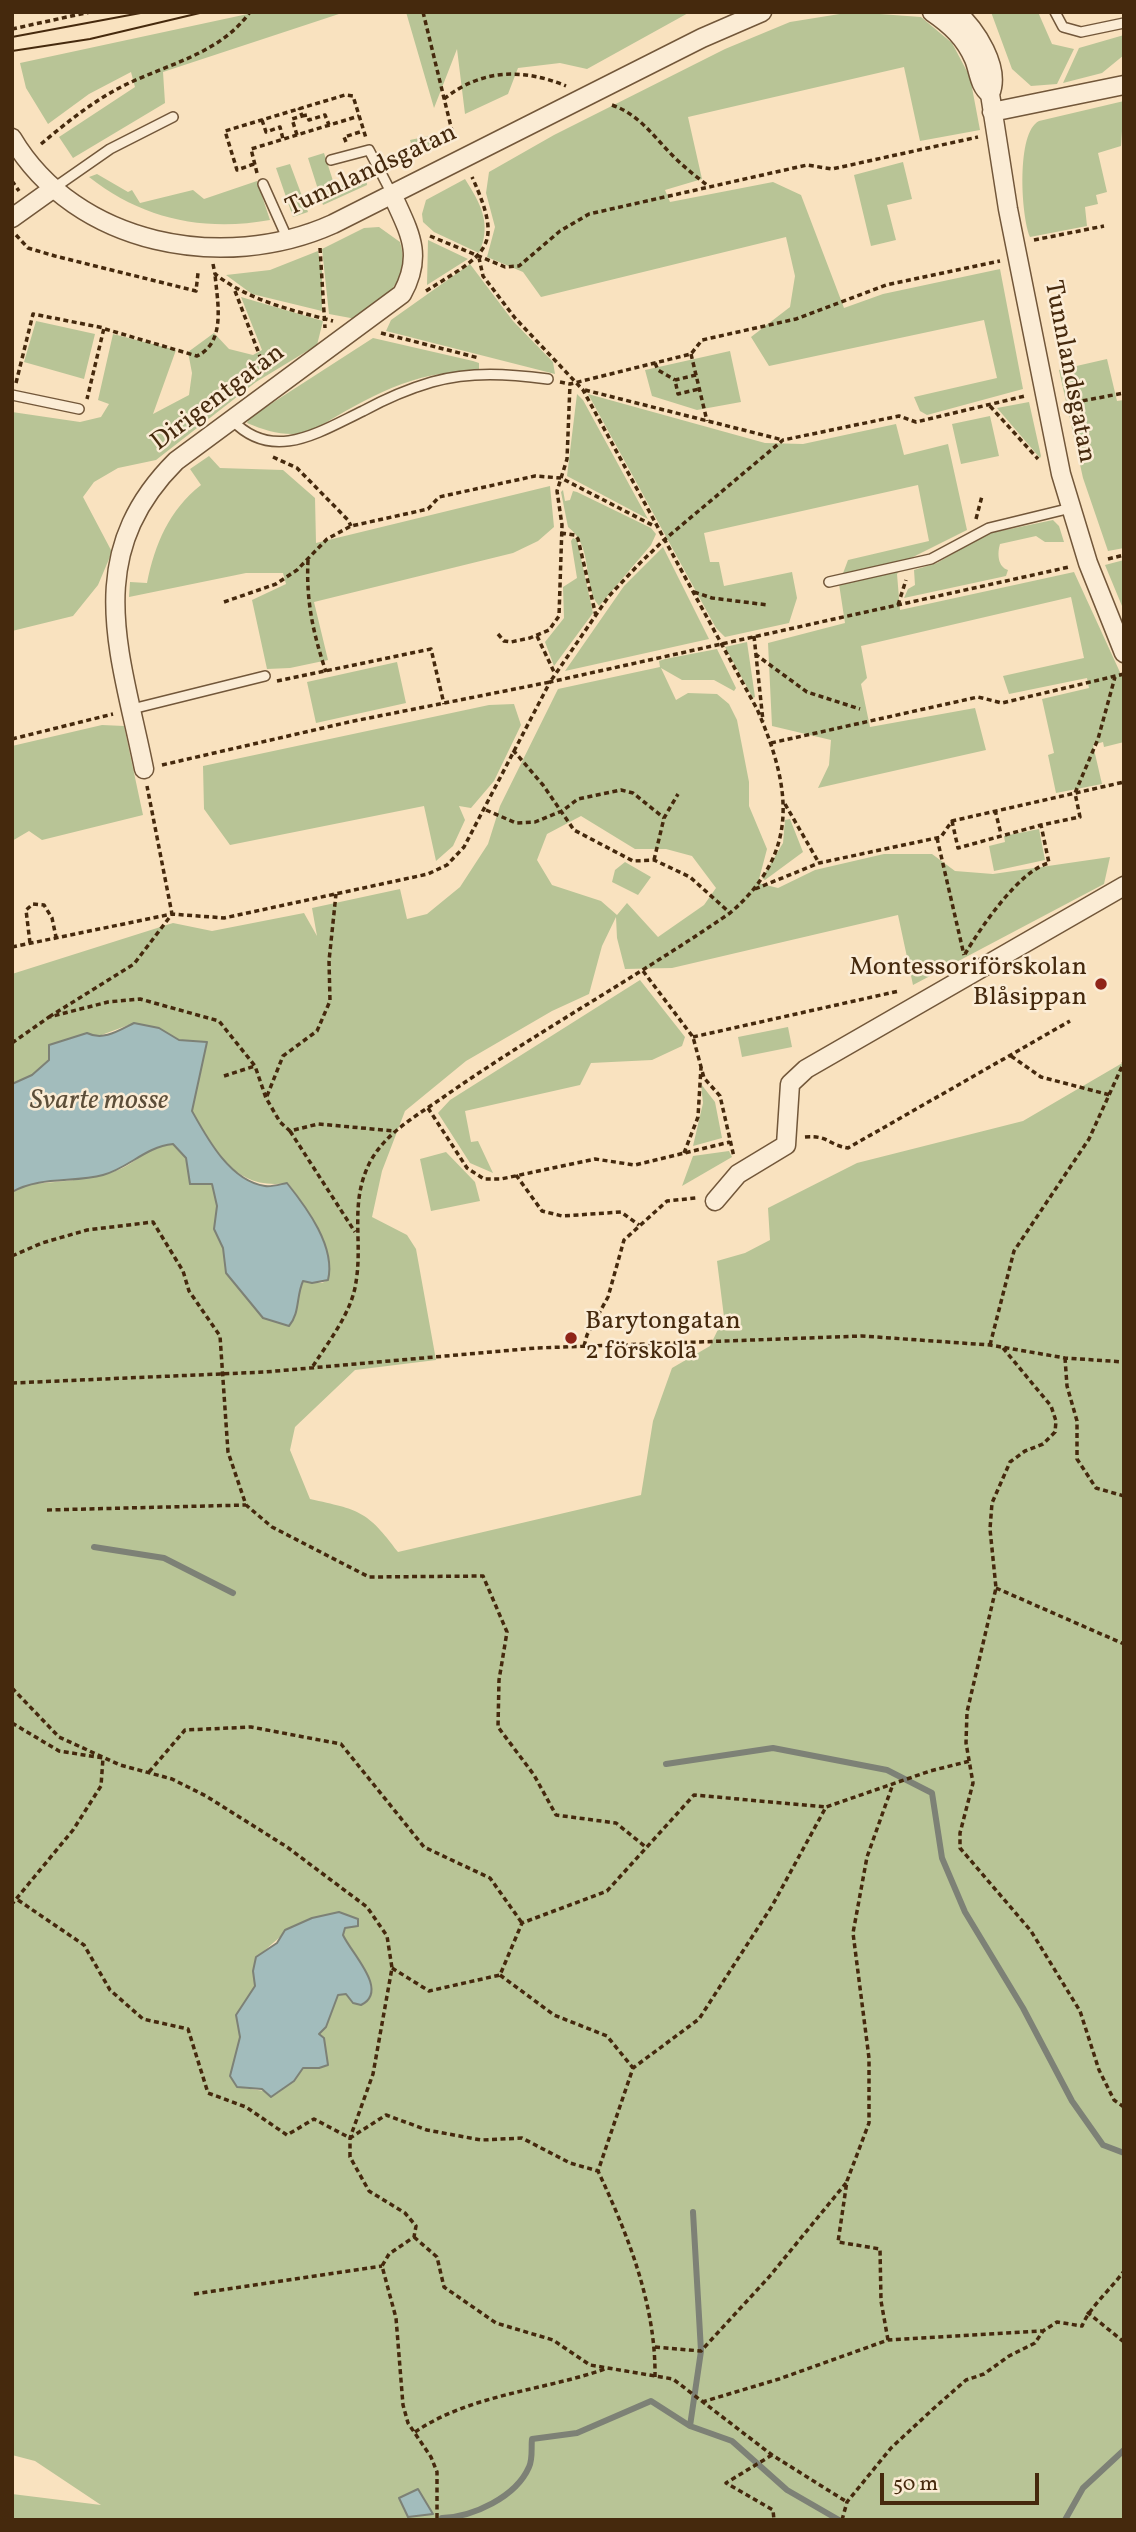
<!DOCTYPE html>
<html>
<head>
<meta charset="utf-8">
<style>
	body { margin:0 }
	#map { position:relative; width:1136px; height:2532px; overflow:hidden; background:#f9e2bf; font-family:Vollkorn,serif }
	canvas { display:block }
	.frame { position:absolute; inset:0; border:14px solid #45290d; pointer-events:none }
	.scale { position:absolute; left:880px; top:2473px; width:159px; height:32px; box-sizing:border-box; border:4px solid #45290d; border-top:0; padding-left:9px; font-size:21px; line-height:24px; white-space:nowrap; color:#45290d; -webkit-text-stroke:5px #fbecd5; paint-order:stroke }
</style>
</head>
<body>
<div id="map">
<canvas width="1136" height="2532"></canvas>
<div class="frame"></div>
<div class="scale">50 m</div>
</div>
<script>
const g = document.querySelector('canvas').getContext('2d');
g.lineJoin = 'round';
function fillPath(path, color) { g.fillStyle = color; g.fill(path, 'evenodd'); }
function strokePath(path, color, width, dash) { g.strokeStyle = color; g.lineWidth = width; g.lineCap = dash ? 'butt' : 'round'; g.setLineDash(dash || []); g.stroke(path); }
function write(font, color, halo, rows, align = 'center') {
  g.font = font + ' Vollkorn,serif'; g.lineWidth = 5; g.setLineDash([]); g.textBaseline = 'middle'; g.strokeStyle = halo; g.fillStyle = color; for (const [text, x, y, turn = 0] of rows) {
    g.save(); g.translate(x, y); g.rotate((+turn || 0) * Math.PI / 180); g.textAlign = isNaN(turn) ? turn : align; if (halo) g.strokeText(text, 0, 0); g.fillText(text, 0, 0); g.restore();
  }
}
const green = new Path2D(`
	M257 12H345L163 72 165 103 73 158 59 137 135 87 131 72 89 94 48 124 26 88 20 63Z
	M406 12H690L587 69 560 63 518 68 508 94 465 114 457 49 434 108Z
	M852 12 921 17 952 43 970 77 980 130 920 141 904 67 688 117 702 179 665 190 670 202 773 182 801 195 844 308 883 294 1000 269 1023 389 927 415 920 411 914 397 997 378 984 320 769 366 751 337 790 307 795 276 786 237 541 297 523 272 487 257 495 227 486 193 489 172 554 135 725 49 790 22Z
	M991 12H1038L1052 44 1074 49 1057 84 1031 86 1012 69Z
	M1124 35V55L1102 73 1063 83 1079 48Z
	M1124 101 1121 146 1098 153 1107 192 1096 195 1098 204 1085 207 1087 226 1030 237C1021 216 1016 132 1039 121Z
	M438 134 444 144 415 158 410 140Z
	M324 153 335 187 366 177 367 185 323 205 308 158Z
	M903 162 912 199 887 205 896 240 871 246 854 175Z
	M290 164 308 212 293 217 276 168Z
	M97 174 128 192 132 190 140 203 193 190 204 199 257 181 270 220C204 232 142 219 89 177Z
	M465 179C481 204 492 224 479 253L434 232 423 222 422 214 426 200Z
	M379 227 400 242C412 281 384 299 356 319L329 314 322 249 364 228Z
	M428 240 468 259 427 285Z
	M318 251 322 271V311L252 294 226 275 270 270Z
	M470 264 513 321 553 362 555 374 386 331 391 320Z
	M241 297 323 321 317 345 256 382 156 460 118 468 94 482 83 497 112 552 98 585 73 616 12 631V412L80 422 101 417 109 404 98 400 113 334 176 350 153 414 189 395 192 373 188 352 214 333 229 349 253 355 262 350Z
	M36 321 95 334 84 379 24 362Z
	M373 338 473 361 479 363V369L475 373C416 367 359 403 310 432 287 437 268 432 247 423L249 418Z
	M730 351 741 402 697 410 652 396 645 370Z
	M1107 359 1117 401 1124 400V548L1108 551 1083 478 1059 370Z
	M577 394 583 400 648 519 567 476Z
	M588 394 765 443 803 444 896 424 904 455 948 444 967 530 909 559 897 574 900 610 1074 572 1124 681V742L1104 747 1103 742 1093 745 1102 784 1056 793 1048 755 1054 753 1042 699 1089 688 1087 678 1009 694 1003 676 1084 658 1071 597 861 646 867 678 861 684 870 727 975 708 986 750 818 788 829 765 831 740 772 726 768 643 845 623 839 584 848 560 929 541 918 485 704 533 710 562H719L724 586 792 572 797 598 789 623 725 637 716 628Z
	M1029 402 1041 456 1040 458 997 408Z
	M990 416 999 456 961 464 952 424Z
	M209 456 220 468 283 470 315 498 316 543 550 486 554 527 538 541 513 553 314 602 328 660 290 668 267 669 252 600 286 584 283 573H246L129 597 130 582 147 583C155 544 169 510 201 485L190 469Z
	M563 490 565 501 570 500 573 491 577 492 651 528 656 534 651 545 599 606C581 584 595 548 568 527L561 492Z
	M1053 520 1059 526 1064 542H1045L1036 536 1000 544C997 554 998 567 1008 570L1006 576 904 598 908 589 915 585 914 570 937 563 986 534Z
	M573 538 577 540 593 613 554 666 545 642 564 618 563 587 577 578 571 541Z
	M663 547 709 639 565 671 624 586Z
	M1124 560V605L1122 606 1105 565Z
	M747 642 755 697 753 698 725 647Z
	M717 649 736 688 734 691 714 680H682L661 668 676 700 688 693 717 694 729 704 737 720 749 782V806L767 849 758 883 778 888 815 870 884 854H932L955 871 993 874 1110 857 1104 884 913 985 898 915 672 968 625 969 617 938 616 917 602 946 589 994 552 1011 466 1061 405 1111 382 1171 372 1217 407 1235 416 1249 436 1360 355 1370 295 1427 290 1450 310 1499C359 1510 367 1510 398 1552L641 1495 653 1421 672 1368 710 1346 724 1317 717 1261 745 1253 770 1240 768 1208 857 1163 1023 1121 1124 1062V2520H12V2494L101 2505 35 2461 12 2455V1192L24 1185C51 1182 94 1180 118 1170 140 1161 145 1147 173 1144L186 1158 190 1183 212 1184 217 1206 214 1229 223 1248 226 1273 244 1292 298 1293 303 1280 322 1283 328 1280C336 1247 307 1209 288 1183 235 1191 215 1151 192 1111L206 1042 179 1040 159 1028 134 1023 96 1037 86 1033 49 1045V1060L32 1075 12 1084V974L173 923 212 931 304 913 317 936 312 908 400 889 407 919 427 914 460 887 488 844 500 806 558 689 660 667 659 661 665 659ZM581 816 635 849H666L692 856 716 888 704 905 658 937 627 903 617 915 601 901 552 885 537 860 547 834ZM298 1925 345 1928 343 1935 360 1961 346 1993 338 1995 326 2027 319 2034 324 2038 319 2068H303L293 2081 278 2093 237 2087 230 2076 240 2037 237 2015 255 1986 253 1971 256 1957C271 1947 282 1932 298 1925Z
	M397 662 406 703 316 723 307 682Z
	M514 704 521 725 494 781 471 808 459 806 465 820 453 846 436 861 424 806 230 845 204 809 203 766 489 705Z
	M102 725 124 726 143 815 42 840 29 831 12 841V746Z
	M790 819 803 852 765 880 762 878 783 843 785 820Z
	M1039 829 1045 860 994 871 989 846 1005 842 1004 836Z
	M625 862 651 877 638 895 612 882 615 870Z
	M640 980 685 1037 682 1046 652 1060 591 1063 580 1085 465 1111 471 1142 478 1141 493 1173 470 1163 438 1113 450 1100Z
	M788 1027 792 1047 742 1057 738 1037Z
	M701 1084 715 1102 722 1138 693 1146 703 1103Z
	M729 1151 732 1157 682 1186 693 1156Z
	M446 1152 475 1182 480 1201 431 1211 420 1159Z`);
const water = new Path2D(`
	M134 1023 159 1028 179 1040 207 1042 192 1111C207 1138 230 1181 265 1186 272 1187 281 1184 287 1183 307 1208 336 1247 328 1280L312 1283 303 1281C296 1297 300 1313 289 1326L263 1318 226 1273 223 1248 214 1229 217 1206 212 1184H190L186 1158 173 1144C145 1147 129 1168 103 1175 74 1183 40 1176 12 1192V1084L32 1075 49 1060V1045L87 1033C103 1041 118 1031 134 1023Z
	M339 1912 358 1919V1926L345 1928 343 1935C351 1953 390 1991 361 2005L353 2003 346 1994 338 1995 326 2027 319 2034 324 2038 328 2065 319 2068H303L294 2081 271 2097 262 2089 237 2087 230 2076 240 2037 236 2015 255 1986 253 1971 256 1957 277 1943 285 1930 312 1918Z
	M418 2489 433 2514 408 2517 399 2498Z`);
const stream = new Path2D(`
	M94 1547 164 1558 233 1593
	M666 1764 773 1748 887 1770 932 1793 942 1858 965 1912 1023 2008 1072 2101 1103 2145 1124 2153
	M690 2426 701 2351 693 2212
	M442 2518C473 2517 516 2497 529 2467 533 2459 531 2447 532 2439L577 2433 651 2401 690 2426 732 2441 787 2490 839 2520
	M1065 2520 1083 2488 1124 2450`);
const path = new Path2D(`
	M423 12 453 135
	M12 29 90 12
	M444 99C481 69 523 68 566 86
	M612 105C640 115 654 137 674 157 685 168 697 177 708 186
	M302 116 307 115 309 120 325 115 329 125
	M262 120 266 132 280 127 283 139
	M297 135 292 119 302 116 299 108
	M346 142 344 137 363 131
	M41 144C66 123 92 102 121 87 166 64 219 55 250 12
	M254 164 237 170 225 131 345 95 353 96 366 138
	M257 173 251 149 359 116
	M12 181 19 191
	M16 235 28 248 55 256 196 291 198 273
	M430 236 505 267 519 266 560 231 589 214 807 165 832 169 978 137
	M1034 240 1104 226
	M320 248 325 328
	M213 264 215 274C250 301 291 310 333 321
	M235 291 266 372
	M426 291C486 253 505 249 472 177
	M105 329 197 356C227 342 217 300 215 274
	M381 333 479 358
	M691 354 707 421
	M655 363 658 370 675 380
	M696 375 675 380 678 394 699 389
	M560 382 570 384 691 354 702 340 796 319 886 285 1000 261
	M16 383 33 314 104 328 87 399
	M585 390 783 440
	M1066 404 1124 393
	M990 406 1038 459
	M273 457 297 468 348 520 351 526
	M976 519 982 496
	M561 533 575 535 578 539 596 616
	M1108 559 1124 555
	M308 560C306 601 313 633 326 672
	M694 592 712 598 768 605
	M224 602 276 584 297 570 327 539 351 526 428 509 439 497 535 476 561 478 654 526
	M898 605 906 580
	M498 634 504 641 511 642 530 638 549 630 559 616 562 525 557 491 567 459 570 384
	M537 636 555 674
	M754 636 763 721
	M755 654 807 692 860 709
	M277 681 431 649 444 704
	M12 739 113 714
	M771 743 978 697 1002 703 1124 674
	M513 750 543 785 574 830 633 861 654 860 690 877 729 912
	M162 765 349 722 550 682 609 596 640 563 664 540 783 440 899 416 916 422 1025 396
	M785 804 819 863
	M486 810 516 823 535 822 562 811 578 799 621 790 633 793 664 818
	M995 810 1001 834
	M952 821 958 848 1041 825
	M937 838 964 955
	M654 860 664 818 678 794
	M755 889 819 863 941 837 952 821 1124 782
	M30 943 26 910 33 904 44 905 52 918 56 937
	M12 947 172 914 224 918 428 874 447 865 464 847 550 682 1069 567
	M965 954C981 927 1020 870 1049 863L1041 825 1080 817 1075 793 1098 739 1115 677
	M643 971 693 1037 704 1078 720 1096 734 1157
	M49 1017 134 964 172 914 147 786
	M693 1037 899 991
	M12 1043 49 1017 108 1002 140 999 219 1021 255 1066 266 1098 280 1122 290 1131 318 1124 395 1131
	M1011 1056 1041 1077 1110 1095
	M224 1076 255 1066
	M267 1096 283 1056 317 1031 330 1001 329 961 336 894
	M428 1108 467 1168 484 1179H501L595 1159 635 1165 730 1142
	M290 1131 355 1232
	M805 1137C829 1135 828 1145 848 1148L1070 1021
	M684 1153 698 1117 701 1067
	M516 1175 542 1211 562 1216 621 1212 639 1225
	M12 1256 42 1243 87 1230 153 1222 183 1271 189 1291 220 1336 228 1452 246 1505 272 1527 369 1577 483 1576 507 1632 499 1680 498 1727 534 1775 556 1815 616 1823 647 1848
	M990 1345 1014 1251 1089 1139 1124 1062
	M584 1346 587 1335 608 1297 624 1240 667 1201 696 1198
	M1003 1348 1051 1406 1056 1421 1055 1432 1043 1444 1025 1451 1010 1462 992 1503 990 1529 996 1588 967 1712 966 1743 973 1783 960 1833V1848L1031 1931 1080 2011 1099 2070 1114 2100 1124 2107
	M1065 1358 1067 1386 1077 1421V1459L1096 1488 1124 1496
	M313 1366C329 1341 352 1312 356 1282 363 1240 349 1203 370 1162 386 1132 418 1115 445 1096 538 1031 637 977 730 913 801 852 791 787 757 709L583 390 515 318 483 276 479 258
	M12 1383 265 1372 536 1348 862 1336 990 1345 1065 1358 1124 1362
	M47 1510 246 1505
	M996 1588 1124 1644
	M12 1688 59 1737 120 1765 172 1779 206 1796 287 1847 367 1907 387 1936 392 1968 373 2074 350 2138V2157L369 2191 405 2213 416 2226 414 2237 389 2254 382 2266 396 2318 403 2405 408 2423 431 2457 437 2472V2520
	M12 1723 59 1751 103 1758 101 1786 73 1830 12 1904
	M149 1772 185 1730 251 1727 341 1744 424 1847 490 1878 522 1923
	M18 1900 84 1945 110 1990 143 2019 188 2029 208 2093 246 2107 287 2135 314 2119 350 2138 386 2115 427 2130 481 2140 522 2138 570 2163 598 2171
	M392 1968 429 1991 500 1975 522 1923 607 1891 694 1795 826 1807
	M500 1975 554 2015 607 2036 633 2068
	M414 2237 437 2257 444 2287 496 2323 553 2340 590 2365 673 2379 772 2455 847 2502
	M194 2294 382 2266
	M1087 2312 1124 2342
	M888 2340 881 2301 880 2249 838 2242 847 2181 869 2123V2058L853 1933 867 1857 893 1784
	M655 2347 701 2351 769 2277 846 2183
	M655 2377C656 2305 628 2235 598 2171L633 2068 699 2019 772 1906 826 1807 930 1771 970 1761
	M702 2402 779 2379 888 2340 1042 2331
	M415 2432C471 2394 542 2391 605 2369
	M772 2455 726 2483 773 2510 774 2520
	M842 2520 847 2502 891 2448 933 2409 966 2380 984 2374 1009 2356 1035 2343 1043 2331 1057 2322 1082 2326C1089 2308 1111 2289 1124 2271`);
const service = new Path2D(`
	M1055 12 1063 27 1081 32 1124 23
	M331 160 369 150 392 194
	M263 184 288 240
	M54 188 110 149 173 117
	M12 395 79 409
	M232 420C273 463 319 432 363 411 385 399 408 389 432 382 471 371 509 374 548 379
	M829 582 931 559 989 528 1071 508
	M132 709 265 676`);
const minor = new Path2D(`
	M932 12C951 25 965 38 974 59 979 71 979 86 990 94
	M956 12C976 29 1001 68 990 94L1008 209 1061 474 1088 563 1124 653
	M992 112 1124 85
	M12 138C76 246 224 273 333 224L702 38 762 12
	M12 218 54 188
	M144 769C121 654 80 557 176 461L402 294C424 254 409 232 392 194
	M715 1201 738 1174 786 1145 790 1084 806 1069 1124 886`);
const tram = new Path2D(`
	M12 37 146 12
	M12 51 90 39 204 12`);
const markers = [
	[1101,984,7,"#8f2418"],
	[571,1338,7,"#8f2418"]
];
const streetNames = [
	["Tunnlandsgatan",372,172,-25],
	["Tunnlandsgatan",1068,372,79],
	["Dirigentgatan",219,399,-37]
];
const poiNames = [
	["Montessoriförskolan",1087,969],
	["Blåsippan",1087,999],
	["Barytongatan",585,1323,"left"],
	["2 förskola",585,1353,"left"]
];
const waterNames = [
	["Svarte mosse",99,1103]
];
fillPath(green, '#b8c496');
fillPath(water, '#a2bcbc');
strokePath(water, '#7d8176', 2);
strokePath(stream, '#7d8176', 6);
strokePath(service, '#72573a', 12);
strokePath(minor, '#72573a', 21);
strokePath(path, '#45290d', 3.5, [5, 3.5]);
strokePath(service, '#fbecd5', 9);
strokePath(minor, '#fbecd5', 18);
strokePath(tram, '#45290d', 2);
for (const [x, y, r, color] of markers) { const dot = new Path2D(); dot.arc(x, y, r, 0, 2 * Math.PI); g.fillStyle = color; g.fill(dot); strokePath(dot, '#fbecd5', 2.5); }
write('26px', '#45290d', '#fbecd5', streetNames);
write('26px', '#45290d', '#fbecd5', poiNames, 'right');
write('italic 28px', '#5c4e39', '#fbecd5', waterNames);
</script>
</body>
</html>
